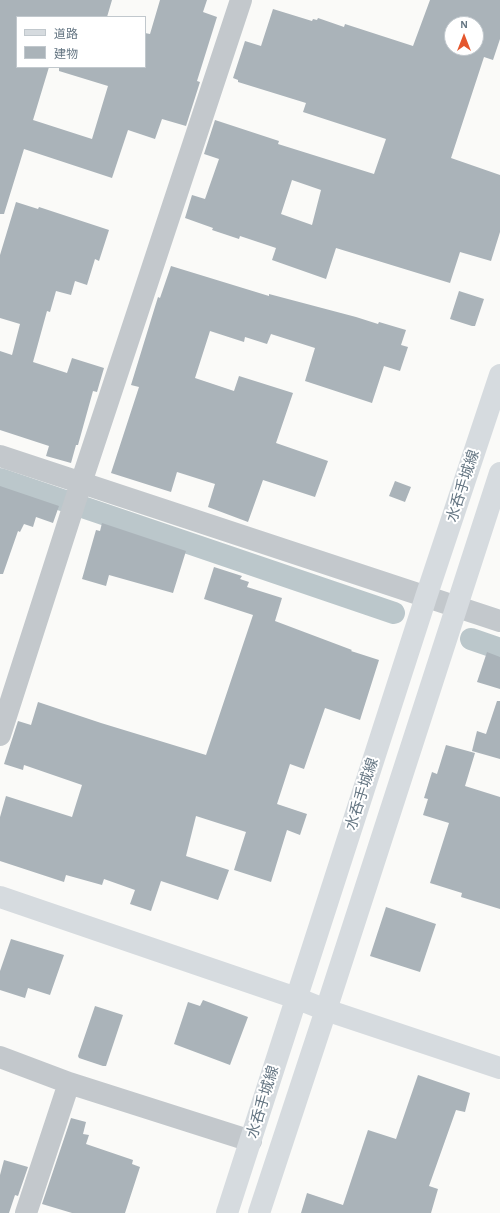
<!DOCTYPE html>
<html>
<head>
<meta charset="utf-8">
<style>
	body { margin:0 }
	#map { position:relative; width:500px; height:1213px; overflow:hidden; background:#fafaf8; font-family:"Alegreya Sans","Noto Sans JP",sans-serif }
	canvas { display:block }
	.legend { position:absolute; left:16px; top:16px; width:130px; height:52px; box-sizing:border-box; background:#fff; border:1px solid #c1c8cd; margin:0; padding:5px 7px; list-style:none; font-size:12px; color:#657683 }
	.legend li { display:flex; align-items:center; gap:8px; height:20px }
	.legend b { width:20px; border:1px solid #c1c8cd }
	.north { position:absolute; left:444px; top:16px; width:40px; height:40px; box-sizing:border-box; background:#fff; border:1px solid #c1c8cd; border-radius:50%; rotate:0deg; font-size:11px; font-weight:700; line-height:16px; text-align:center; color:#657683 }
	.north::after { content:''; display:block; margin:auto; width:14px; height:18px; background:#e4572e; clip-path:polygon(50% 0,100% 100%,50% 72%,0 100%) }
</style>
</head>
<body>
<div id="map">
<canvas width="500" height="1213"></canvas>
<ul class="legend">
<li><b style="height:5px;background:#d6dbdf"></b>道路</li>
<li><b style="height:11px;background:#aab3b9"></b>建物</li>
</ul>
<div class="north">N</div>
</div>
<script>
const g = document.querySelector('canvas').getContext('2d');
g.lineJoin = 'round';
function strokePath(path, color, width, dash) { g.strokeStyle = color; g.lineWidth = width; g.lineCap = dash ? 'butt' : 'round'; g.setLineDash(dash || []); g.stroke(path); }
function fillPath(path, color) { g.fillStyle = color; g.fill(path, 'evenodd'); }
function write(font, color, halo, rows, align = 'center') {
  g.font = font + ' "Alegreya Sans","Noto Sans JP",sans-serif'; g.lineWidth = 4; g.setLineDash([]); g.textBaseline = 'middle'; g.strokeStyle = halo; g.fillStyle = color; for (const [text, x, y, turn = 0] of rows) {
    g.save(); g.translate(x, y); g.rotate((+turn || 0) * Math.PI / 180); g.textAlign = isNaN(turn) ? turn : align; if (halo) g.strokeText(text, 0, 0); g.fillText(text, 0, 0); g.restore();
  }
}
const canal = new Path2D(`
	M0 479 394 613
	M471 639 500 649`);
const building = new Path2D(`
	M0 0H112L107 17H17V67H49L33 120 92 139 108 86 59 71V67H145V33L150 34 160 0H207L203 12 217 17 197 81 200 82 186 126 162 119 155 139 128 130 112 178 24 149 4 214H0Z
	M430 0H500V39L493 60 484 57 451 158 500 175V232L491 261 460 252 450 283 336 248 326 279 272 260 276 248 240 236 239 239 212 230 213 228 185 218 192 195 205 199 219 159 204 154 215 120 279 141 278 144 374 174 386 139 303 112 306 103 238 82V80L233 78 245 41 261 46 273 9 312 21 313 19 317 20 318 18 344 27 345 24 413 46ZM452 24H476V48H452ZM292 180 321 190 312 225 281 214Z
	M16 202 38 209 39 207 109 230 99 261 95 259 87 285 75 281 71 295 56 291 50 312 47 311 33 362 67 373 72 358 104 368 97 392 93 391 78 445H76L71 463 46 456 49 446 0 430V351L12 355 20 324 0 318V255Z
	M171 266 269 296V294L356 317 378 324 379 322 406 330 401 345 408 347 400 371 384 366 372 403 305 381 315 348 271 334 267 344 245 337 244 342 210 331 195 378 234 391 239 376 293 393 276 443 328 461 315 497 263 480 248 522 208 507 215 484 177 472 171 492 111 473 139 387 131 385 158 297 160 298Z
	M459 291 484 299 475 326H472L450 319Z
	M395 481 411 487 405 502 389 496Z
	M0 486 59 506 53 523 36 517 33 527 24 524 20 532 18 531 3 574H0Z
	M102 523 186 551 173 593 109 575 106 586 82 579 96 530 100 531Z
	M214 567 242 576 240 579 249 582 247 587 282 598 275 621 352 650 351 651 379 660 360 720 325 708 304 769 290 764 277 804 307 814 300 835 287 830 271 882 234 870 246 832 196 816 186 856 229 870 218 900 161 881 151 911 130 904 135 890 104 879 102 885 66 875 64 882 0 861V817L6 796 72 817 82 785 24 765 23 770 4 764 18 721 31 725 38 702 101 723 206 755 253 615 204 599Z
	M487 652 500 657V689L477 682Z
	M497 701H500V759L472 751 477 731 486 734Z
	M446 745 475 753 465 786 500 797V909L461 897 462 893 430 883 449 823 423 815 428 799 424 798 432 772 437 774Z
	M386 907 436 924 420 972 370 956Z
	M11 939 64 955 50 995 28 988 25 998 0 990V971Z
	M203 1000 248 1017 230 1065 174 1044 188 1002 200 1006Z
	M95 1006 123 1015 106 1066H103L79 1058 78 1056Z
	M418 1075 470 1093 465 1112 456 1110 429 1186 438 1189 431 1213H301L307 1193 343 1205 368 1130 396 1139Z
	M71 1118 86 1122 83 1134 89 1135 86 1144 133 1160 132 1164 140 1167 125 1213H72L42 1204Z
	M4 1160 28 1167 18 1196 15 1195 9 1213H0V1175Z`);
const street = new Path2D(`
	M0 456 500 621
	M0 735 81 483 241 0
	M0 1057 69 1083 251 1141
	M26 1213 69 1083`);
const secondary = new Path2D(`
	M0 897 296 998 326 1010 500 1068
	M227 1213 426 597 500 375
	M259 1213 326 1010 500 473`);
const streetNames = [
	["水呑手城線",463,486,-72],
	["水呑手城線",362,794,-72],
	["水呑手城線",263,1102,-73]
];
strokePath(canal, '#bbc7cb', 22);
fillPath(building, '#aab3b9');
strokePath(street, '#c3c8cc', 22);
strokePath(secondary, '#d6dbdf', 22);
write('15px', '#657683', '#fff', streetNames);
</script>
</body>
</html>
